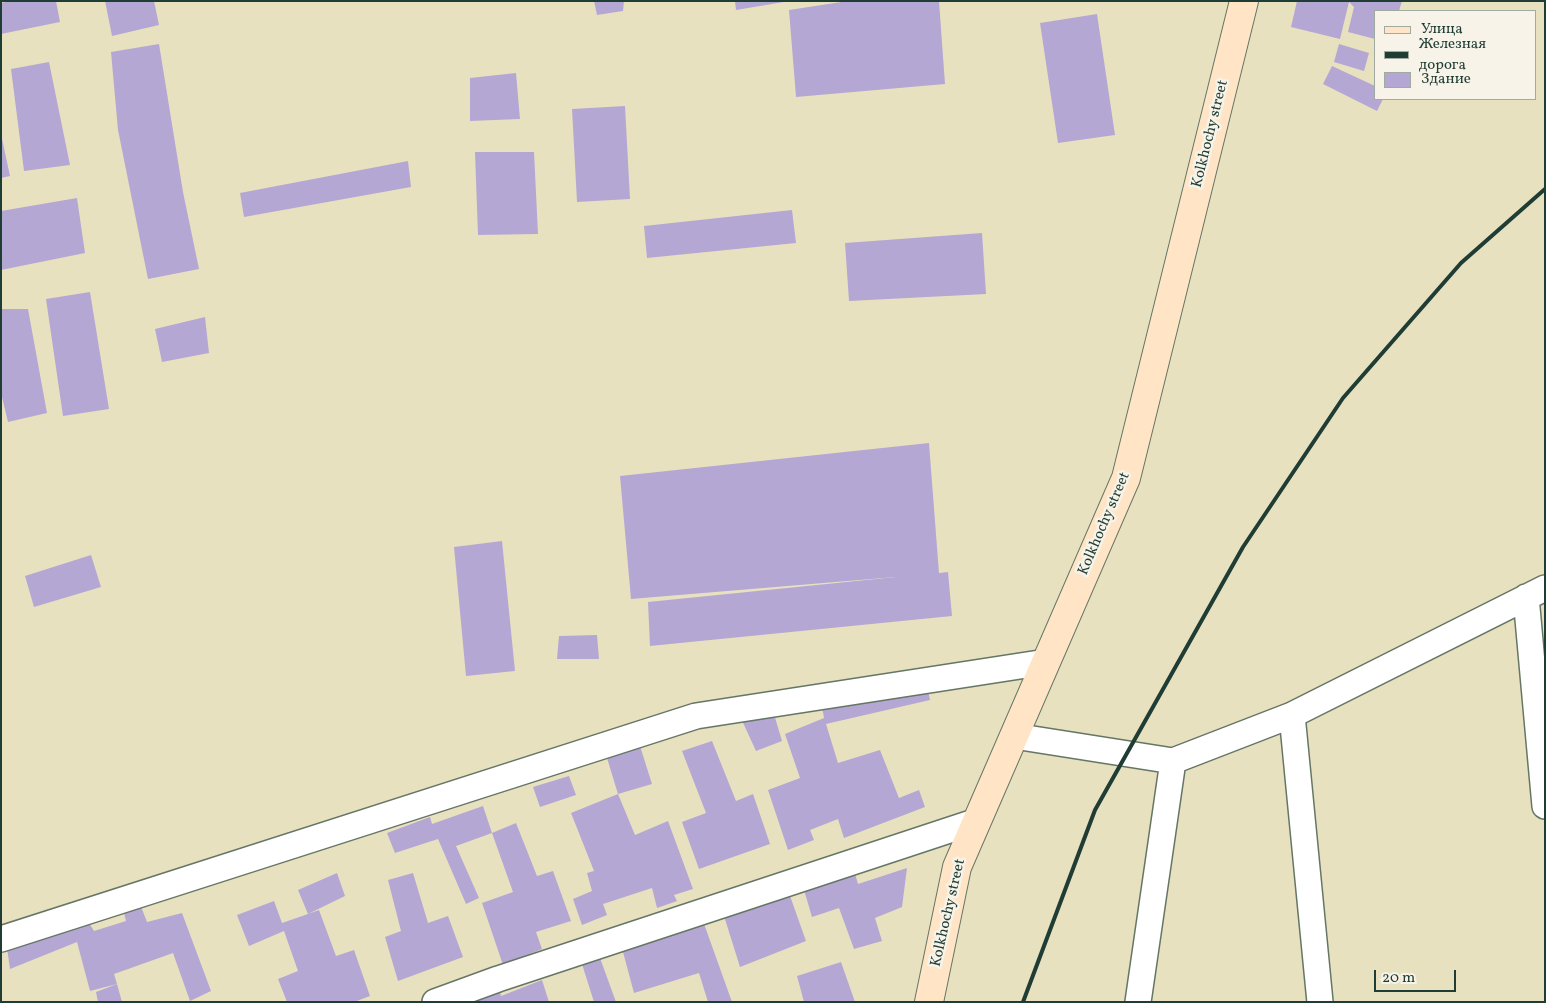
<!DOCTYPE html>
<html>
<head>
<meta charset="utf-8">
<style>
	body { margin:0 }
	#map { position:relative; width:1546px; height:1003px; overflow:hidden; background:#e8e1c0; font-family:Vollkorn,serif }
	canvas { display:block }
	.frame { position:absolute; inset:0; border:2px solid #1f3d34; pointer-events:none }
	.legend { position:absolute; left:1374px; top:10px; width:162px; height:90px; box-sizing:border-box; background:#f7f3e8; border:1px solid #a1aaa0; margin:0; padding:6px 9px; list-style:none; font-size:15px; color:#1f3d34 }
	.legend li { display:flex; align-items:center; gap:10px; height:25px }
	.legend b { width:25px; border:1px solid #a1aaa0 }
	.scale { position:absolute; left:1374px; top:970px; width:82px; height:22px; box-sizing:border-box; border:2px solid #1f3d34; border-top:0; padding-left:6px; font-size:15px; line-height:18px; white-space:nowrap; color:#1f3d34; -webkit-text-stroke:4px #f7f3e8; paint-order:stroke }
</style>
</head>
<body>
<div id="map">
<canvas width="1546" height="1003"></canvas>
<div class="frame"></div>
<ul class="legend">
<li><b style="height:6px;background:#ffe4c6"></b>Улица</li>
<li><b style="height:6px;background:#1f3d34"></b>Железная дорога</li>
<li><b style="height:14px;background:#b5a7d3"></b>Здание</li>
</ul>
<div class="scale">20 m</div>
</div>
<script>
const g = document.querySelector('canvas').getContext('2d');
g.lineJoin = 'round';
function fillPath(path, color) { g.fillStyle = color; g.fill(path, 'evenodd'); }
function strokePath(path, color, width, dash) { g.strokeStyle = color; g.lineWidth = width; g.lineCap = dash ? 'butt' : 'round'; g.setLineDash(dash || []); g.stroke(path); }
function write(font, color, halo, rows, align = 'center') {
  g.font = font + ' Vollkorn,serif'; g.lineWidth = 5; g.setLineDash([]); g.textBaseline = 'middle'; g.strokeStyle = halo; g.fillStyle = color; for (const [text, x, y, turn = 0] of rows) {
    g.save(); g.translate(x, y); g.rotate((+turn || 0) * Math.PI / 180); g.textAlign = isNaN(turn) ? turn : align; if (halo) g.strokeText(text, 0, 0); g.fillText(text, 0, 0); g.restore();
  }
}
const building = new Path2D(`
	M10 1H56L60 22 1 34V3Z
	M105 1H154L159 25 112 36Z
	M594 1H624L623 11 597 15Z
	M735 1H784V2L736 10Z
	M848 1H939L945 84 796 97 789 10Z
	M1297 1 1349 2 1340 39 1291 27Z
	M1348 1H1402L1399 11H1375V39L1348 32 1354 7Z
	M1097 14 1115 135 1058 143 1040 23Z
	M159 44 183 192 199 269 148 279 118 130 111 52Z
	M1339 44 1369 53 1364 71 1334 62Z
	M49 62 70 165 24 171 11 69Z
	M1332 66 1375 86V99H1383L1377 111 1323 84Z
	M516 73 520 119 470 121V78Z
	M625 106 630 199 577 202 572 109Z
	M1 134 10 176 1 178Z
	M475 152H534L538 234 478 235Z
	M408 161 411 187 244 217 240 193Z
	M77 198 85 253 1 270V211Z
	M792 210 796 243 647 258 644 226Z
	M982 233 986 294 849 301 845 243Z
	M90 292 109 409 63 416 46 299Z
	M1 309H28L47 413 8 422 1 393Z
	M205 317 209 353 162 362 155 329Z
	M929 443 939 573 948 572 952 616 650 646 648 602 896 577 631 599 620 476Z
	M502 541 515 671 466 676 454 547Z
	M91 555 101 587 34 607 25 576Z
	M597 635 599 659H557L559 636Z
	M926 680 930 700 826 724 838 763 880 750 899 798 919 790 925 807 844 838 838 819 810 830 814 840 788 850 768 790 800 778 785 734 824 718 821 701Z
	M771 704 782 741 756 751 739 714Z
	M712 741 736 801 753 794 770 844 699 869 682 822 706 813 682 751Z
	M640 746 652 784 618 794 607 758Z
	M569 776 576 795 540 807 533 787Z
	M618 794 635 835 668 821 693 889 674 895 677 901 657 908 652 888 603 904 607 915 582 925 573 899 592 891 587 873 594 871 571 813Z
	M483 806 492 833 516 823 537 876 553 871 571 921 536 932 542 949 503 965 482 903 513 892 492 833 456 846 479 898 466 904 438 839 395 853 387 833 430 817 432 824Z
	M907 868 902 907 875 918 882 941 854 949 839 908 812 917 804 890 854 870 858 884Z
	M337 873 345 896 308 914 319 910 336 956 354 950 370 996 354 1002H287L278 979 298 971 284 931 249 946 237 915 274 901 282 923 308 914 298 890Z
	M413 873 428 923 448 916 463 957 398 981 385 937 401 931 388 880Z
	M789 893 806 941 740 967 724 916Z
	M137 896 147 922 182 913 211 991 190 1001 173 953 114 974 117 984 122 1002H98L96 992 117 984 90 991 77 942 10 969 7 948 83 913 94 931 126 921 121 901Z
	M703 921 732 1002H708L699 973 634 993 623 952Z
	M600 958 616 1002H594L582 964Z
	M841 962 855 1002H804L797 976Z
	M542 980 549 1002H451L498 984 501 996Z`);
const minor = new Path2D(`
	M1526 597 1545 806
	M1292 715 1320 1002
	M1014 736 1173 761
	M1 939 696 716 1046 662
	M435 1002 498 979 977 821
	M1138 1002 1173 761 1292 715 1545 588`);
const secondary = new Path2D(`
	M929 1002 957 867 1126 478 1244 1`);
const rail = new Path2D(`
	M1023 1002 1095 810 1243 547 1343 398 1461 263 1545 189`);
const streetNames = [
	["Kolkhochy street",1211,134,-76],
	["Kolkhochy street",1105,524,-67],
	["Kolkhochy street",949,913,-77]
];
fillPath(building, '#b5a7d3');
strokePath(minor, '#657665', 28);
strokePath(secondary, '#657665', 30);
strokePath(minor, '#fff', 25);
strokePath(secondary, '#ffe4c6', 28);
strokePath(rail, '#1f3d34', 4);
write('15px', '#1f3d34', '#f7f3e8', streetNames);
</script>
</body>
</html>
